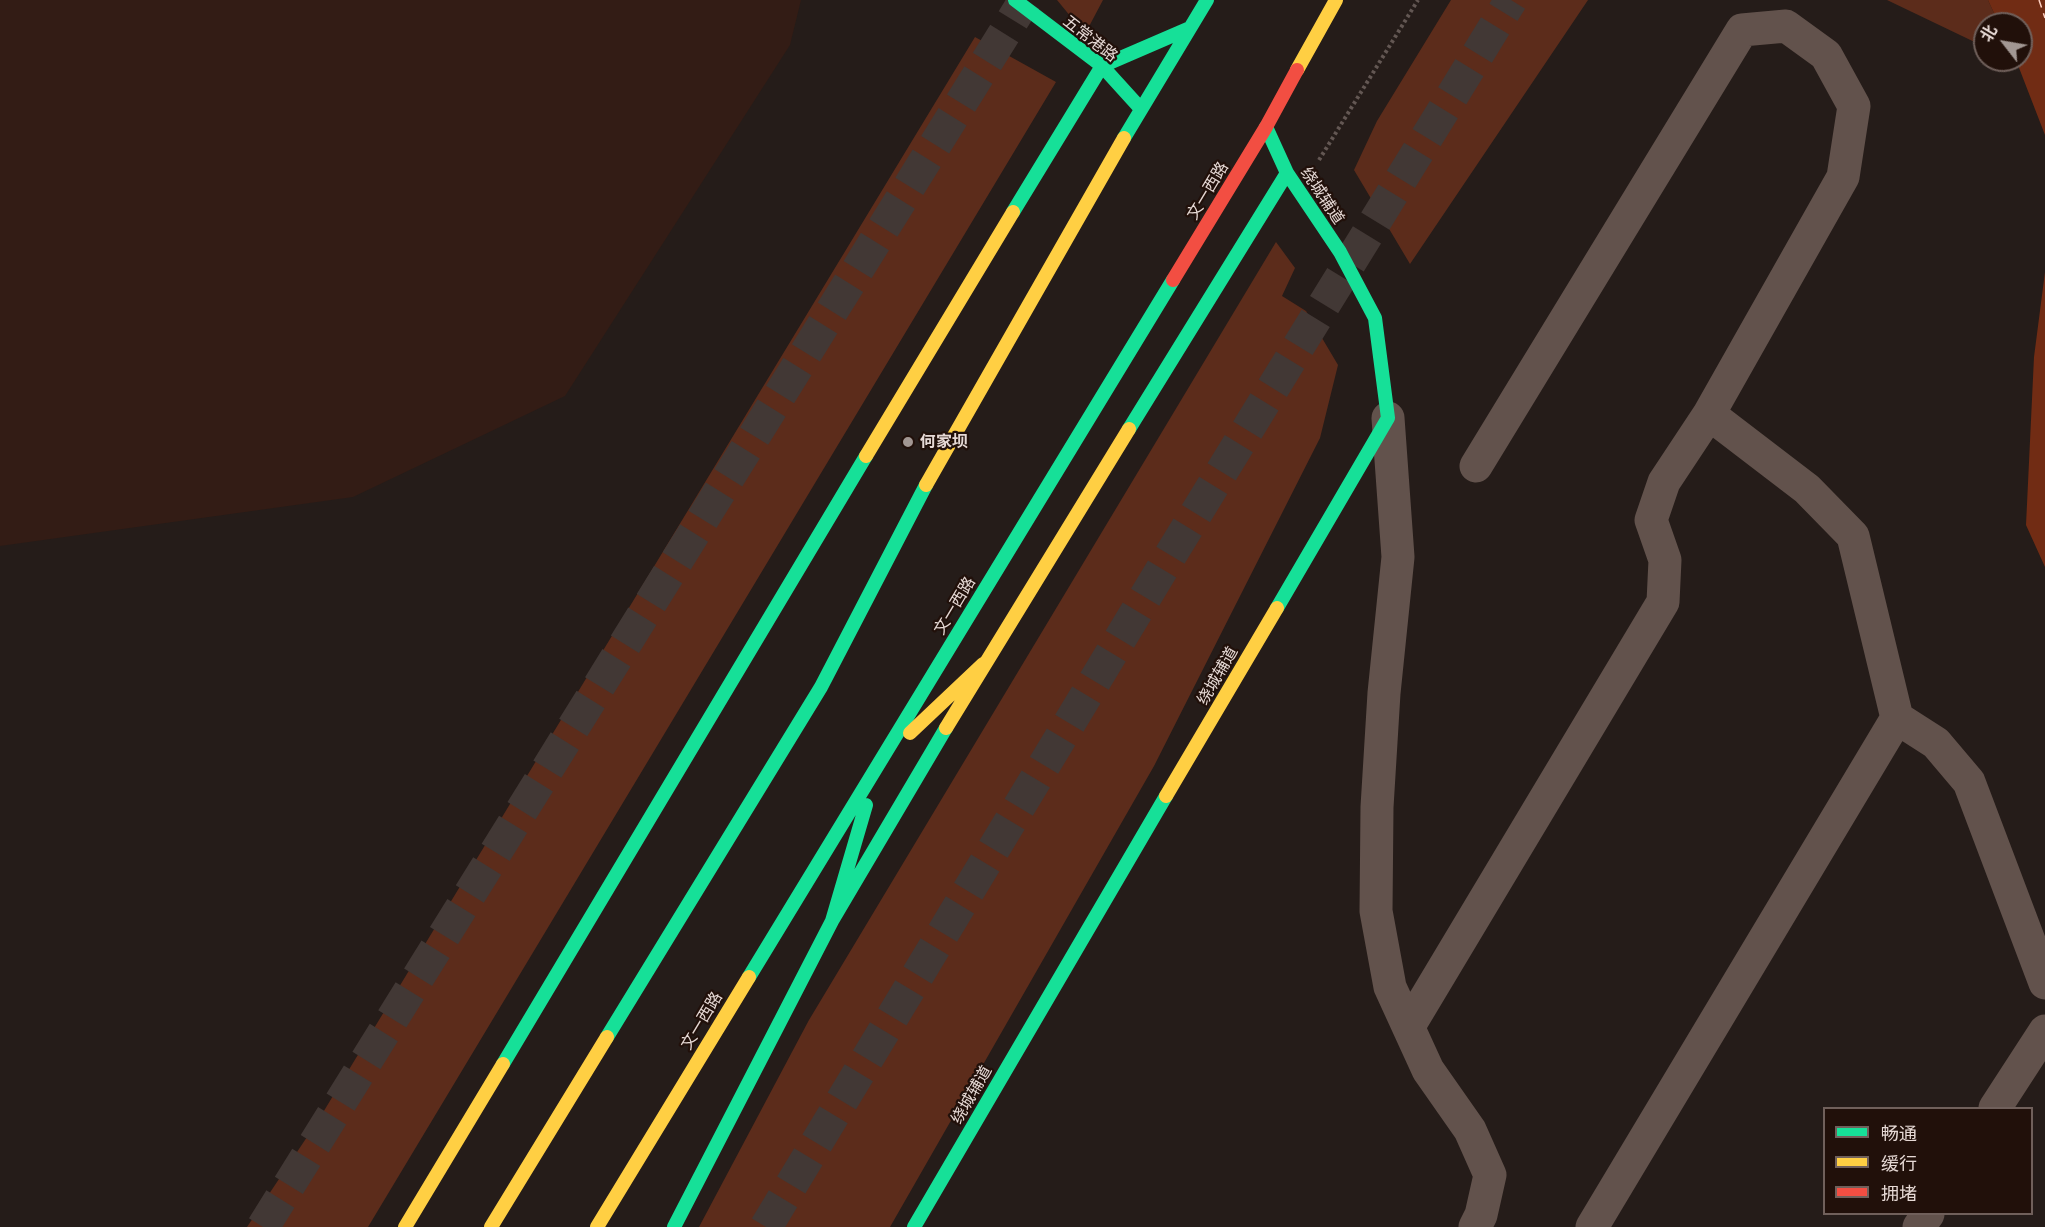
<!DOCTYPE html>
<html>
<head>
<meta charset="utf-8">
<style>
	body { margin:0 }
	#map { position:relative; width:2045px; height:1227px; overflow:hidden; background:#251c19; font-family:Montserrat,"Noto Sans SC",sans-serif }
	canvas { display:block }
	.legend { position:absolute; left:1823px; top:1107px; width:210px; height:108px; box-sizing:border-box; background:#21100a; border:2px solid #70605b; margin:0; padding:8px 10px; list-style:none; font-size:18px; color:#e6d9d5 }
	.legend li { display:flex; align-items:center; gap:12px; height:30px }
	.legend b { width:30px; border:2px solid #70605b }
	.north { position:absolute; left:1973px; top:12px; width:60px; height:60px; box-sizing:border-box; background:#21100a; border:2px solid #70605b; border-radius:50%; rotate:301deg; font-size:16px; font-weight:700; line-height:24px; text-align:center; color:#e6d9d5 }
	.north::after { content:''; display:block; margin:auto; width:21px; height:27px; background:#a29793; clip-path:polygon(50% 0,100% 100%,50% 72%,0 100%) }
</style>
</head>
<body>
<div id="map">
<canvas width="2045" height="1227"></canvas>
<ul class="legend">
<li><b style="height:8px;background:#16e098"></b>畅通</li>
<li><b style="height:8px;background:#ffcf43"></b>缓行</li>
<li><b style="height:8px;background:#f24e42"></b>拥堵</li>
</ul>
<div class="north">北</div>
</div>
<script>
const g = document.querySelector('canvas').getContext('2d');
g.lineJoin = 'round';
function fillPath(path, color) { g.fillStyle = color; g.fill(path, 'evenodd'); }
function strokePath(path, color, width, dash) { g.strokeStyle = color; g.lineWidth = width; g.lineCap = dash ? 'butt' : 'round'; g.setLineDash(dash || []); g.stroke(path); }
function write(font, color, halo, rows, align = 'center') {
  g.font = font + ' Montserrat,"Noto Sans SC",sans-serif'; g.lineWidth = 4.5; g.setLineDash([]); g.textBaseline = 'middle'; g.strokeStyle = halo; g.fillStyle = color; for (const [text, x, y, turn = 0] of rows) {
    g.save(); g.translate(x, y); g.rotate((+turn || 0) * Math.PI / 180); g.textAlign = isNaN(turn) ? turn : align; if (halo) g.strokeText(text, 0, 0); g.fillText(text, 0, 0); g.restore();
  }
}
const built = new Path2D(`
	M0 0H801L790 45 565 396 353 497 0 546Z`);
const green = new Path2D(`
	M1057 0H1103L1085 34Z
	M1451 0H1588L1410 264 1354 170 1377 121Z
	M1887 0H1988L1999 24H1985V47Z
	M975 37 1056 82 368 1227H247L319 1119Z
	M1276 242 1295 268 1282 296 1306 311 1338 365 1320 438 1154 766 890 1227H699L809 1020Z`);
const water = new Path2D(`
	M1988 0H2045V135L2016 60H2021V24H1999Z
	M2045 272V567L2026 525 2034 357Z`);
const ferry = new Path2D(`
	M2039 0 2045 18`);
const highwayTunnel = new Path2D(`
	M263 1227 1025 0
	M766 1227 1173 551 1511 0`);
const path = new Path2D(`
	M1319 160 1418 0`);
const street = new Path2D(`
	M1709 414 1807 489 1853 536 1897 718 1936 743 1969 782 2045 983
	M1388 418 1398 557 1384 693 1377 807 1376 911 1390 987 1428 1070 1470 1130 1490 1175 1481 1215 1475 1227
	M1409 1026 1663 602 1665 560 1651 520 1664 482 1709 414 1843 177 1854 106 1826 55 1786 26 1742 30 1476 466
	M1995 1108 2045 1031
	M1592 1227 1897 718
	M1919 1227 1928 1214`);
const fast = new Path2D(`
	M1015 0 1102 66 1141 109
	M1266 127 1287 173 1340 252 1375 318 1388 418 1277 608
	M1124 138 1207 0
	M1013 212 1102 66 1190 28
	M1129 429 1287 173
	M832 921 866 805
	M749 977 1173 280
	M607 1037 821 687 926 485
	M503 1064 866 456
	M674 1227 832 921 946 728
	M914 1227 1166 796`);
const slow = new Path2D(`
	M1297 70 1336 0
	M866 456 1013 212
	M926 485 1124 138
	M946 728 1129 429
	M910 733 983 664
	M1166 796 1277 608
	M405 1227 503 1064
	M491 1227 607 1037
	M597 1227 749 977`);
const jam = new Path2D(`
	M1173 280 1266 127 1297 70`);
const markers = [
	[908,442,6,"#a29793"]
];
const streetNames = [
	["五常港路",1090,39,38],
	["文一西路",1208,191,-59],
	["绕城辅道",1322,196,56],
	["文一西路",955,606,-59],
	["绕城辅道",1218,676,-60],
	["文一西路",702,1021,-59],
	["绕城辅道",972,1095,-60]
];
const poiNames = [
	["何家坝",920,442]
];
fillPath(built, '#331c15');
fillPath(green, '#5c2c1b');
fillPath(water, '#712c14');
strokePath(ferry, '#ffd0c1', 1.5, [8, 6]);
strokePath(highwayTunnel, '#423835', 33, [33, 16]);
strokePath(path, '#635753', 4, [3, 3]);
strokePath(street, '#62524c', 33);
strokePath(fast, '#16e098', 14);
strokePath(slow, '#ffcf43', 14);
strokePath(jam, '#f24e42', 14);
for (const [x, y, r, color] of markers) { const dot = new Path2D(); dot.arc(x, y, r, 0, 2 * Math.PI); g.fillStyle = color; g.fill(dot); strokePath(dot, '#21100a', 2); }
write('16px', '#e6d9d5', '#21100a', streetNames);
write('bold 16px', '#e6d9d5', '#21100a', poiNames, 'left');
</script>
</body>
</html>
